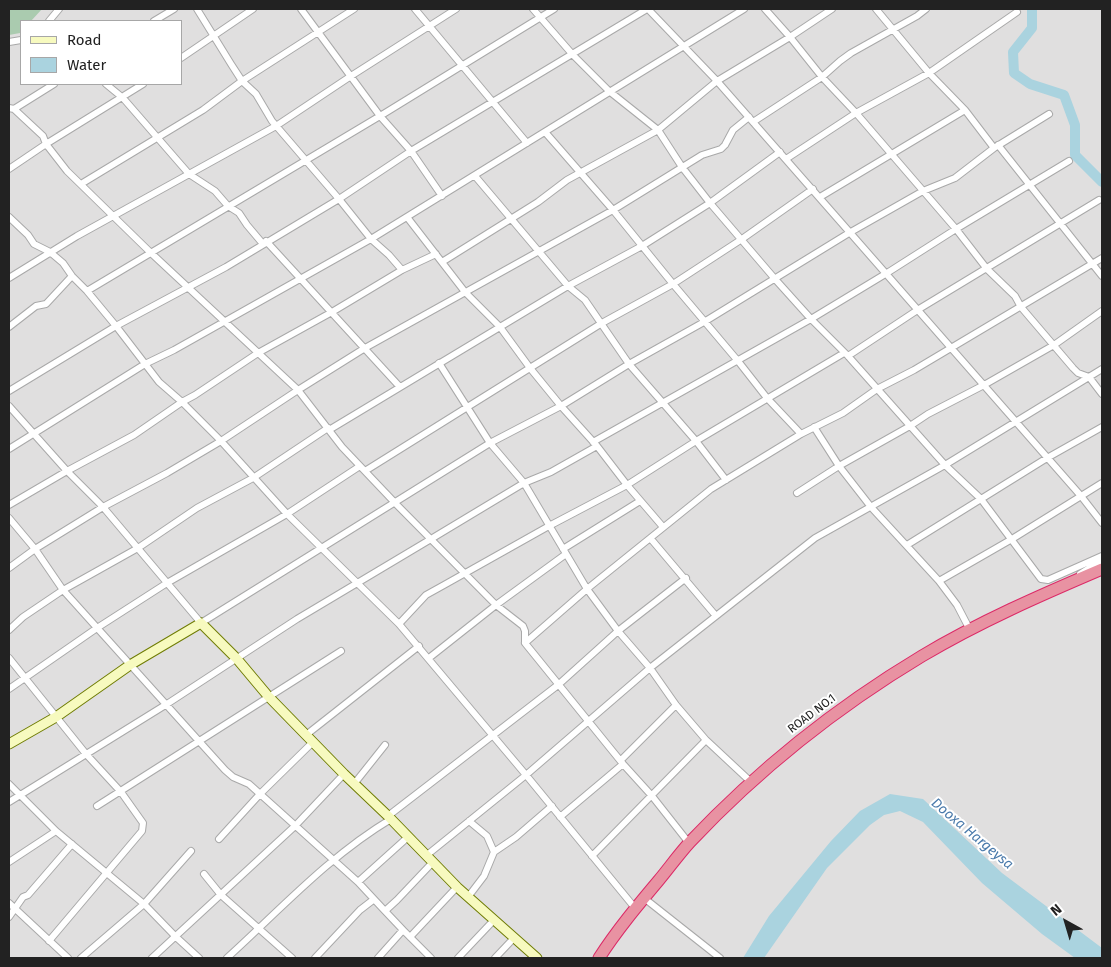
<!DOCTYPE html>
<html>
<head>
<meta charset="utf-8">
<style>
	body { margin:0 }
	#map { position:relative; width:1111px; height:967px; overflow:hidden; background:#f2efe9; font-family:"Fira Sans",sans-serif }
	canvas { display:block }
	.frame { position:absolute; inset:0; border:10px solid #222; pointer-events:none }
	.legend { position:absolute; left:20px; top:20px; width:162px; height:65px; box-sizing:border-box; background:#fff; border:1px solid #a7a7a7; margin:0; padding:6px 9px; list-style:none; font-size:15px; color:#222 }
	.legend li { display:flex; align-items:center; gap:10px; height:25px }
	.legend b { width:25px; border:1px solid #a7a7a7 }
	.north { position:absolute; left:1041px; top:897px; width:50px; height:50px; -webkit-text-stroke:4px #fff; paint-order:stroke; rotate:321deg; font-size:14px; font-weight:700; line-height:20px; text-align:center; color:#222 }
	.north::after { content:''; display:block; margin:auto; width:18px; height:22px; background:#222; clip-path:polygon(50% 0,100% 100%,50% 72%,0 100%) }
</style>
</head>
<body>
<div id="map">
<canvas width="1111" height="967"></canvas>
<div class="frame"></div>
<ul class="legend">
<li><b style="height:6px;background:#f7fabf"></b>Road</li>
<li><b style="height:14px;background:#aad3df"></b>Water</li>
</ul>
<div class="north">N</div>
</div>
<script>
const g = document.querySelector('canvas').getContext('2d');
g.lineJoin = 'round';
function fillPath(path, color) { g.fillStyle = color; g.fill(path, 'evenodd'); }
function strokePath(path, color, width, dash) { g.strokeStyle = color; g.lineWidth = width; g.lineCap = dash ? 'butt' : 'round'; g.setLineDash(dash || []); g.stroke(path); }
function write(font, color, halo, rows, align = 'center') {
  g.font = font + ' "Fira Sans",sans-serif'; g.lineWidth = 4; g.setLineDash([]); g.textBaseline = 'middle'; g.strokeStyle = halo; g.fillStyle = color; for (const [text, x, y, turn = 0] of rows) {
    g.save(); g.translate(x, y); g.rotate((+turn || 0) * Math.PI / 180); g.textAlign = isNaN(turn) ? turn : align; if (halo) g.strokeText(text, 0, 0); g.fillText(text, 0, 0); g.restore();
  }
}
const residential = new Path2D(`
	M9 9H1102V958H9ZM21 21H181V84H21Z`);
const cemetery = new Path2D(`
	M9 9H42L31 21H21L20 33 9 35Z`);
const water = new Path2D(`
	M890 794 923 799 1002 873 1102 948V958H1075L1042 934 982 883 923 822 900 811 884 815 870 825 827 868 764 958H743L769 916 831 841 860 811Z`);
const river = new Path2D(`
	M1032 9V28L1013 52 1014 73 1030 84 1064 95 1075 125V155L1102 182`);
const street = new Path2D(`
	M197 9 231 64 242 81 256 94 272 121 339 199 371 239 389 255 402 270
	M301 9 380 116 411 151 442 196
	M415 9 527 143
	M533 9 573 55 609 91 658 130 682 167 710 203 775 279 811 319 848 356 945 465 981 499 1041 579 1048 580 1102 556
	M648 9 717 81 1081 496 1102 523
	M765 9 790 37 822 77 856 113 956 229 987 269 1015 296 1021 307 1073 368 1078 373 1089 377 1102 394
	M876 9 929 73 965 110 994 148
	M49 21 59 9
	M154 21 174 9
	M9 42 21 40
	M181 58 253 9
	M106 84 123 98 189 174 215 191 228 206 239 213 247 225 263 244
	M9 108 14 109 43 136 46 144 67 171 150 252 298 390 342 447 398 506 496 605 523 626 525 631V643L623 764 652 796 689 843
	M14 109 54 84
	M753 122 822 77 840 61 851 53 917 16 926 9
	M545 132 613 210 673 284 738 361 767 398 801 434
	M998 145 1102 276
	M786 159 856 113 929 73 1017 12
	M9 169 46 144 143 84
	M475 176 568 286 585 300 629 364 696 441 726 480
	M81 184 203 110 242 81 354 9
	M820 197 965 110
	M9 217 28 235 34 244 50 252 63 263 72 276 87 291 116 326 159 382 182 402 221 441 287 514 399 624 526 775 635 908
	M407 217 465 292 500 327 530 368 561 406 597 446 627 485 663 527
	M266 241 399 386
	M442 262 538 202 567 180 658 130 717 81 790 37 832 9
	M9 278 77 236 276 126 351 76 456 9
	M87 291 385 113 554 9
	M9 327 36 306 46 304 72 276
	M848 356 919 309 1099 200
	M439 363 490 443 524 483 587 589 618 631 650 668 676 705 706 740 751 782
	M9 391 116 326 226 267 339 199 411 151 647 9
	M9 406 67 471 103 507 201 623 490 443 561 406 629 364 704 322 849 233 923 191 955 178 994 148 1049 114
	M814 427 839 466 871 507 939 581 957 605 970 630
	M328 428 253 478 197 508 138 548 63 590 225 770 233 777 249 784 358 882 385 911 397 900 433 862
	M329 430 568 286 642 246 710 203 780 152
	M593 442 811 319 887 273 956 229 1069 161
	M9 449 145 364 174 350 371 239 744 9
	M365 471 602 323 673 284 742 239 813 189
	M797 493 839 466 910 426 928 414 984 385 1054 345 1102 311
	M9 505 67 471 134 435 182 402 195 395 258 353 332 312 402 270 436 254
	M9 518 35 549 63 590 23 617 9 630
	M651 539 716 616
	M907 545 1047 458 1102 427
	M563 549 640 501
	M9 568 35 549 103 507 167 473 221 441 298 390 365 348 613 210 702 155 721 149 725 145 733 130 749 117
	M1080 574 1102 560
	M939 581 1012 539 1102 483
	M399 624 426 595 444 585 549 526 627 485 696 441 844 353
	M525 643 587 589 711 489 801 434 843 413 877 389 914 370 1102 258
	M9 658 86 754 121 792 143 823 142 831 49 941
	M429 658 496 605 566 554
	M9 689 97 628 167 583 287 514 360 466
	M306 735 419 646
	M621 760 676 705
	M9 784 56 831 144 904 176 937 199 958
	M354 784 385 745
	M9 802 167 704 297 619 431 539 524 483 551 472 597 446
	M97 806 341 651
	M388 816 558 685 618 631 686 578
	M560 817 623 764
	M469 821 487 836 494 852
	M219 839 260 794 313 742
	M427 855 526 775 650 668 815 538 945 465 1102 369
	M592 856 706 740
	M9 862 56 831
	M204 874 221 895 292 958
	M358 882 408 837
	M468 897 484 876 494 852 516 837 552 806
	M644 898 720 958
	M9 903 68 958
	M385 911 403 930
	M9 917 23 897 28 895 72 844
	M410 937 457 887
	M81 958 144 904 191 851
	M152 958 295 826 344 774
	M227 958C280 910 329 856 391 819
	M315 958 360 910 373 900
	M378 958 403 930 431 958
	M458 958 494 920
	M495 958 513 939`);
const secondary = new Path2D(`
	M9 744 56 717 130 665 201 623 237 659 268 696 344 774 388 816 457 887 537 958`);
const highway = new Path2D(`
	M599 958C617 930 638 905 659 880 669 868 679 854 690 842 758 770 837 707 922 656 979 622 1041 595 1102 569`);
const streetNames = [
	["ROAD NO.1",812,714,-37]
];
const waterNames = [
	["Dooxa Hargeysa",972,834,40]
];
fillPath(residential, '#e0dfdf');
fillPath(cemetery, '#aacbaf');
fillPath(water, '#aad3df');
strokePath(river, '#aad3df', 10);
strokePath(street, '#a9a9a9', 8);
strokePath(secondary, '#707d05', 11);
strokePath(highway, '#dc2a67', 13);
strokePath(street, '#fff', 6);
strokePath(secondary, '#f7fabf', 9);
strokePath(highway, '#e892a2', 11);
write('12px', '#222', '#fff', streetNames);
write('italic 14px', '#4a7aab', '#fff', waterNames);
</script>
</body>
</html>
